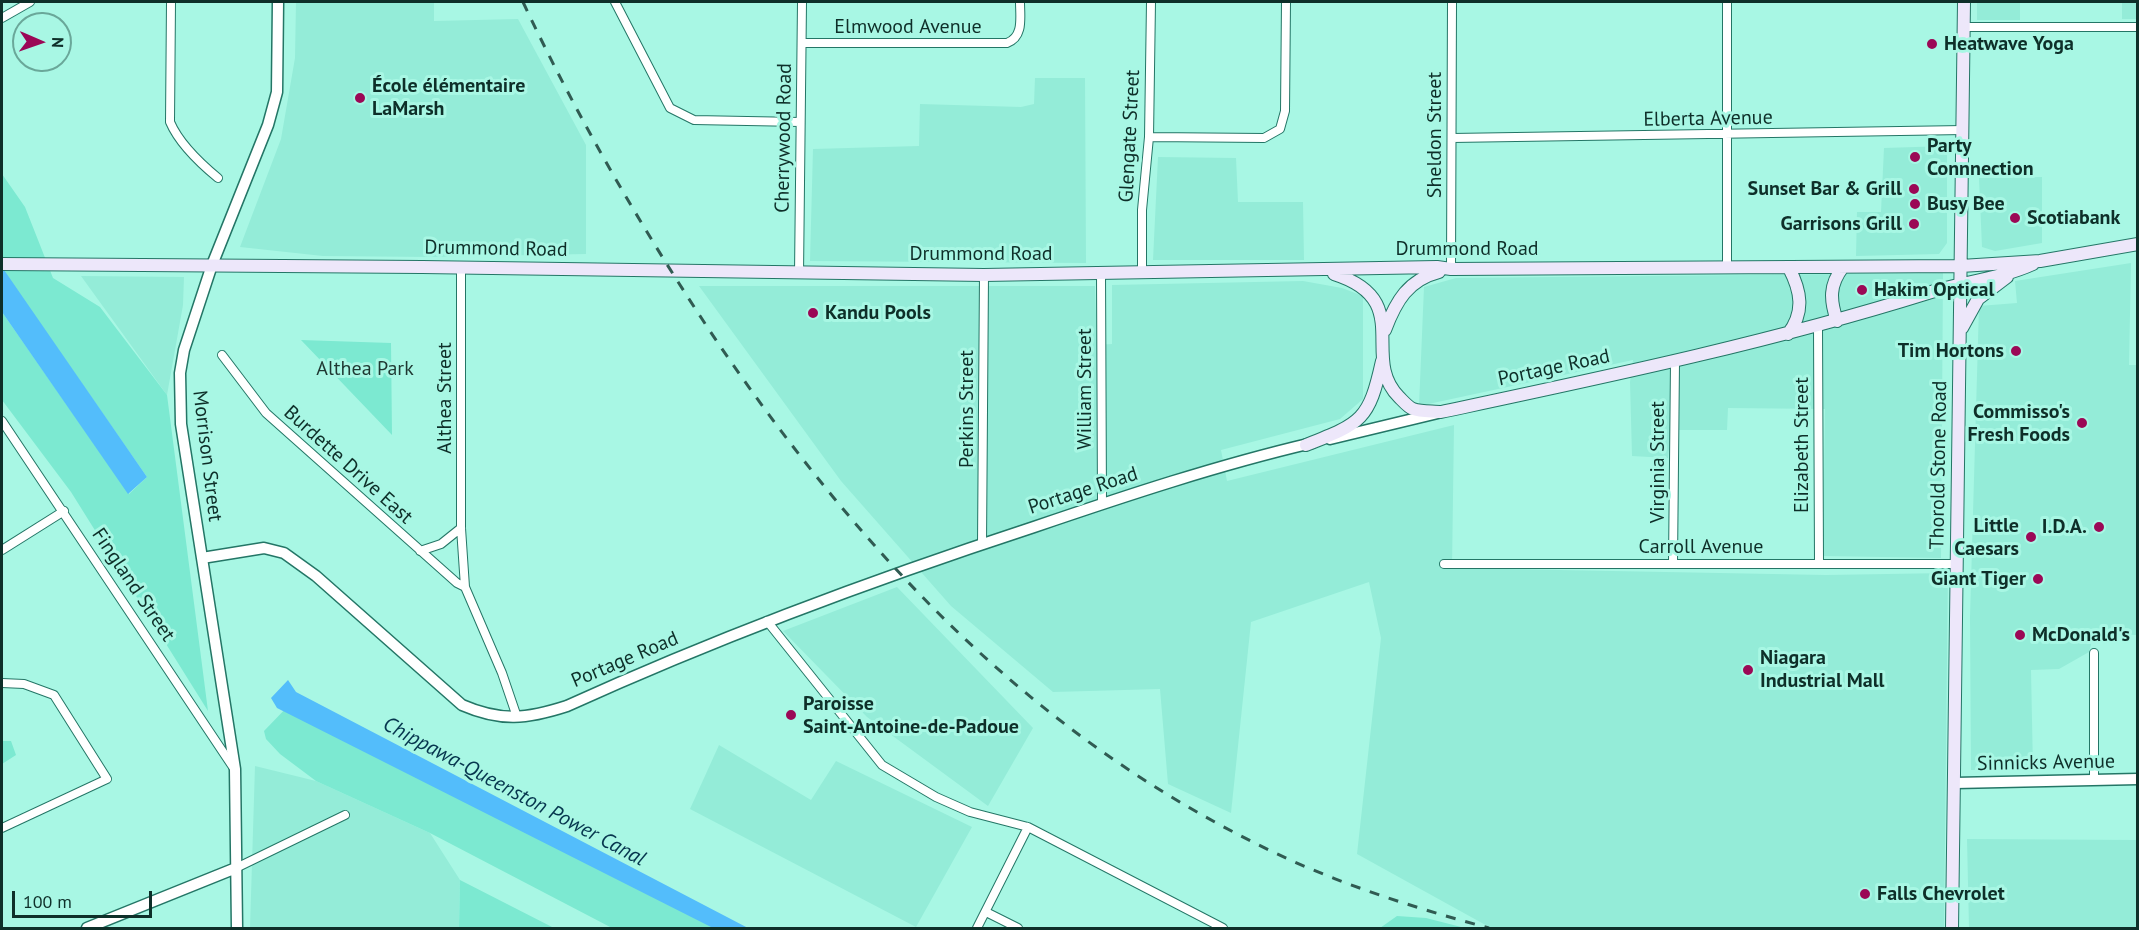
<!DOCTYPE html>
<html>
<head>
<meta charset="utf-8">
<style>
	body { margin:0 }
	#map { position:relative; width:2139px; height:930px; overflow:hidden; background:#a8f7e4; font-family:"PT Sans",sans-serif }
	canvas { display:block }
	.frame { position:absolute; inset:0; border:3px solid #0e2f29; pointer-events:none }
	.north { position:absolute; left:12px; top:12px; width:60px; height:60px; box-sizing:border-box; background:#a8f7e4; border:2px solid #6aa799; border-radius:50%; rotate:92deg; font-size:16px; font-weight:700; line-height:24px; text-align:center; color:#0e2f29 }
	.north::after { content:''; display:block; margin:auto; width:21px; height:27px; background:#9b0856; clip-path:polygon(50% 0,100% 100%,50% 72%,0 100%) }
	.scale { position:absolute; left:12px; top:891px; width:140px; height:27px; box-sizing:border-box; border:3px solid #0e2f29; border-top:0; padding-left:8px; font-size:18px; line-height:21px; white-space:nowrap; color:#0e2f29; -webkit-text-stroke:4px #a8f7e4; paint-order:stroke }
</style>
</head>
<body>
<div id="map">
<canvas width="2139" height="930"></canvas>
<div class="frame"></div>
<div class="north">N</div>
<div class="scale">100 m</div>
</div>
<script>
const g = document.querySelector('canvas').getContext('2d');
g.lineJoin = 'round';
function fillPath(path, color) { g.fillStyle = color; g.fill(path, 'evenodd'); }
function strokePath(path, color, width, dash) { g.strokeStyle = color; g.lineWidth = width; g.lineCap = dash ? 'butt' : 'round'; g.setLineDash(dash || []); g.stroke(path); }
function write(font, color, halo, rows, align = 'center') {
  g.font = font + ' "PT Sans",sans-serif'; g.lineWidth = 6; g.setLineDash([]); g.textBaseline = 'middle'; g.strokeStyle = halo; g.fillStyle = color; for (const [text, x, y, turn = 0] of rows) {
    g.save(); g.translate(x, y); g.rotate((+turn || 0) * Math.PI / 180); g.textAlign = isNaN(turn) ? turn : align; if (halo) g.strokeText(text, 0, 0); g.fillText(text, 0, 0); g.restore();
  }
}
const built = new Path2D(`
	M296 2H434V21L518 19 586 145V254L430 257 323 256 240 247 281 139 295 58Z
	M1977 2H2020V20H1977Z
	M2122 2H2137V19H2122Z
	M1035 78H1085L1086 263 810 261 813 149 919 146 920 104 1021 107 1034 104Z
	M1947 146V243L1939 254 1856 256 1857 212H1881L1884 148Z
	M1158 157 1236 158 1238 202H1303L1304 260H1153Z
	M2042 177V243L1995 251 1982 247 1979 178Z
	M2131 263 2129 365H2138L2137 635 2094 634 2089 652 2059 669 2031 670 2033 770H1971L1970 617 1979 306 2017 303 2015 281Z
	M1943 273 1941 558 1823 556 1825 409 1728 408 1727 430H1671L1668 458 1632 456 1630 382 1633 360 1419 406 1424 287 1456 278Z
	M81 276 184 277 183 305 167 395Z
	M1303 281 1342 288 1363 296V399L1340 419 1221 450 1227 481 1454 425 1452 568 1826 575 1948 573 1944 928H1491L1357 854 1381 638 1369 582 1251 622 1231 813 1168 784 1160 689 1053 692 951 606 841 481 699 286H1095L1097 345 1112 344V285Z
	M897 587 1033 728 988 806 867 717 783 631Z
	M719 745 811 800 836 761 972 827 916 927 690 809Z
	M255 766 316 781 430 833 460 880 459 928H250Z
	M1967 839 2137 840V928H1969Z`);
const green = new Path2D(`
	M2 174 25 207 53 278 100 307 167 395 208 711 71 492 2 400V312L129 494 147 477 2 269Z
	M301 340 391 343 392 435Z
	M291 703 719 928H612L430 833 316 781 280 754 266 739 264 731Z
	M2 741H11L16 755 2 764Z
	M460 880 554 928H459Z
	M1397 916 1426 918 1465 928H1380Z`);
const water = new Path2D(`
	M2 267 147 477 128 494 2 312Z
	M288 680 296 692 748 928H713L277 708 271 698Z`);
const minor = new Path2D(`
	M171 2 170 122C179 143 201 164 218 178
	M615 2 670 108 694 120 800 122
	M2 18 30 2
	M1964 27H2138
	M802 43H1007C1024 37 1020 17 1020 2
	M1149 137 1264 138 1280 129 1285 111 1286 2
	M1452 138 1964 130
	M461 267V528L465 587 502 673 517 717
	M1727 268V2
	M1451 269 1452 2
	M1101 273 1102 504
	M1142 273V210L1149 137 1151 2
	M799 274 802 2
	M1818 327 1819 563
	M222 355 266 413 457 583 465 587
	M2 421 233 767
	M982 544 984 275
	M2 550 64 511
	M420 551 441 544 461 528
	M1673 563 1675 362
	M1444 564H1957
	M767 621 882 765 936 797 970 812 1028 827 1223 928
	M2094 653V780
	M2 683 24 684 54 695 107 779 2 828
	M236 868 345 815
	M986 912 1018 928
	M977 928 1028 827`);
const tertiary = new Path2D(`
	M1330 439 1438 413
	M202 558 264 548 284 553 316 576 462 705C501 722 527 719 567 706 719 637 875 579 1034 527 1125 496 1218 465 1312 443
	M1955 783 2138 779
	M87 928 236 868
	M237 928 235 769 181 424 180 373 184 350 212 265 268 125 277 92 278 2`);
const secondary = new Path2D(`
	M2 264 422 267 984 275 1437 267 1451 269 1961 266 2040 261 2138 244
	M1334 274C1416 300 1359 357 1399 397 1403 401 1408 407 1413 409 1421 412 1433 411 1441 412 1605 377 1768 343 1928 293 1963 282 2000 279 2033 264
	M1837 321C1830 300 1829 285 1843 267
	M1962 328 1978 299 2007 277
	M1385 330C1396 301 1408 280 1439 272
	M1788 334C1805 312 1801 291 1789 268
	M1306 445C1362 423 1369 420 1382 361
	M1952 928 1964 2`);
const rail = new Path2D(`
	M523 2C579 121 646 236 720 346 868 561 1034 737 1273 852 1342 885 1415 908 1489 928`);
const markers = [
	[1932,44,6,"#9b0856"],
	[360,98,6,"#9b0856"],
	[1915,157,6,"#9b0856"],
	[1914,189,6,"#9b0856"],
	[1915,204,6,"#9b0856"],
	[2015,218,6,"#9b0856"],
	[1914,224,6,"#9b0856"],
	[1862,290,6,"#9b0856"],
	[813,313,6,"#9b0856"],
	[2016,351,6,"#9b0856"],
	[2082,423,6,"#9b0856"],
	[2099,527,6,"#9b0856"],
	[2031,537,6,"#9b0856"],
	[2038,579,6,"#9b0856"],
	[2020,635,6,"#9b0856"],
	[1748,670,6,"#9b0856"],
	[791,715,6,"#9b0856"],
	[1865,894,6,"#9b0856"]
];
const streetNames = [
	["Elmwood Avenue",908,27],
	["Elberta Avenue",1708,119,-1],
	["Sheldon Street",1435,135,-90],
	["Glengate Street",1130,136,-87],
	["Cherrywood Road",784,138,-89],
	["Drummond Road",496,249,1],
	["Drummond Road",1467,249],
	["Drummond Road",981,254],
	["Portage Road",1554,368,-12],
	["William Street",1085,389,-90],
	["Althea Street",445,398,-90],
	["Perkins Street",967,409,-90],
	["Elizabeth Street",1802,445,-90],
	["Morrison Street",207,456,83],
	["Virginia Street",1658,462,-90],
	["Burdette Drive East",348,465,42],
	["Thorold Stone Road",1939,465,-89],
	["Portage Road",1083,491,-18],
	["Carroll Avenue",1701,547],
	["Fingland Street",133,585,56],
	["Portage Road",625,660,-23],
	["Sinnicks Avenue",2046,763,-1]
];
const poiNames = [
	["Heatwave Yoga",1944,44],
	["École élémentaire",372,86],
	["LaMarsh",372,109],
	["Party",1927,146],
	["Connnection",1927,169],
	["Sunset Bar & Grill",1902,189,"right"],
	["Busy Bee",1927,204],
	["Scotiabank",2027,218],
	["Garrisons Grill",1902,224,"right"],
	["Hakim Optical",1874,290],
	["Kandu Pools",825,313],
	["Tim Hortons",2004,351,"right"],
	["Commisso's",2070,412,"right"],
	["Fresh Foods",2070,435,"right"],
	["Little",2019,526,"right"],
	["Caesars",2019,549,"right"],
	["I.D.A.",2087,527,"right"],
	["Giant Tiger",2026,579,"right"],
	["McDonald's",2032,635],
	["Niagara",1760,658],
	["Industrial Mall",1760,681],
	["Paroisse",803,704],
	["Saint-Antoine-de-Padoue",803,727],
	["Falls Chevrolet",1877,894]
];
const parkNames = [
	["Althea Park",365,369]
];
const waterNames = [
	["Chippawa-Queenston Power Canal",514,792,28]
];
fillPath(built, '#94ecd8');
fillPath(green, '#7ce9d1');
fillPath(water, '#53bdfb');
strokePath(minor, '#247666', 10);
strokePath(tertiary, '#247666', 13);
strokePath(secondary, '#247666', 14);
strokePath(minor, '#fff', 8);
strokePath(tertiary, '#fff', 10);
strokePath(secondary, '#ede7fa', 12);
strokePath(rail, '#305b52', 3, [10, 10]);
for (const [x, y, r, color] of markers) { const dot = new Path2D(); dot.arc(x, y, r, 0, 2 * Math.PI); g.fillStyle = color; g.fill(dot); strokePath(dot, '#a8f7e4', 2); }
write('20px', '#0e2f29', '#a8f7e4', streetNames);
write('bold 20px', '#0e2f29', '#a8f7e4', poiNames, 'left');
write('20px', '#1f3832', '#a8f7e4', parkNames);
write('italic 21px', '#06364e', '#a8f7e4', waterNames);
</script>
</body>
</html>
